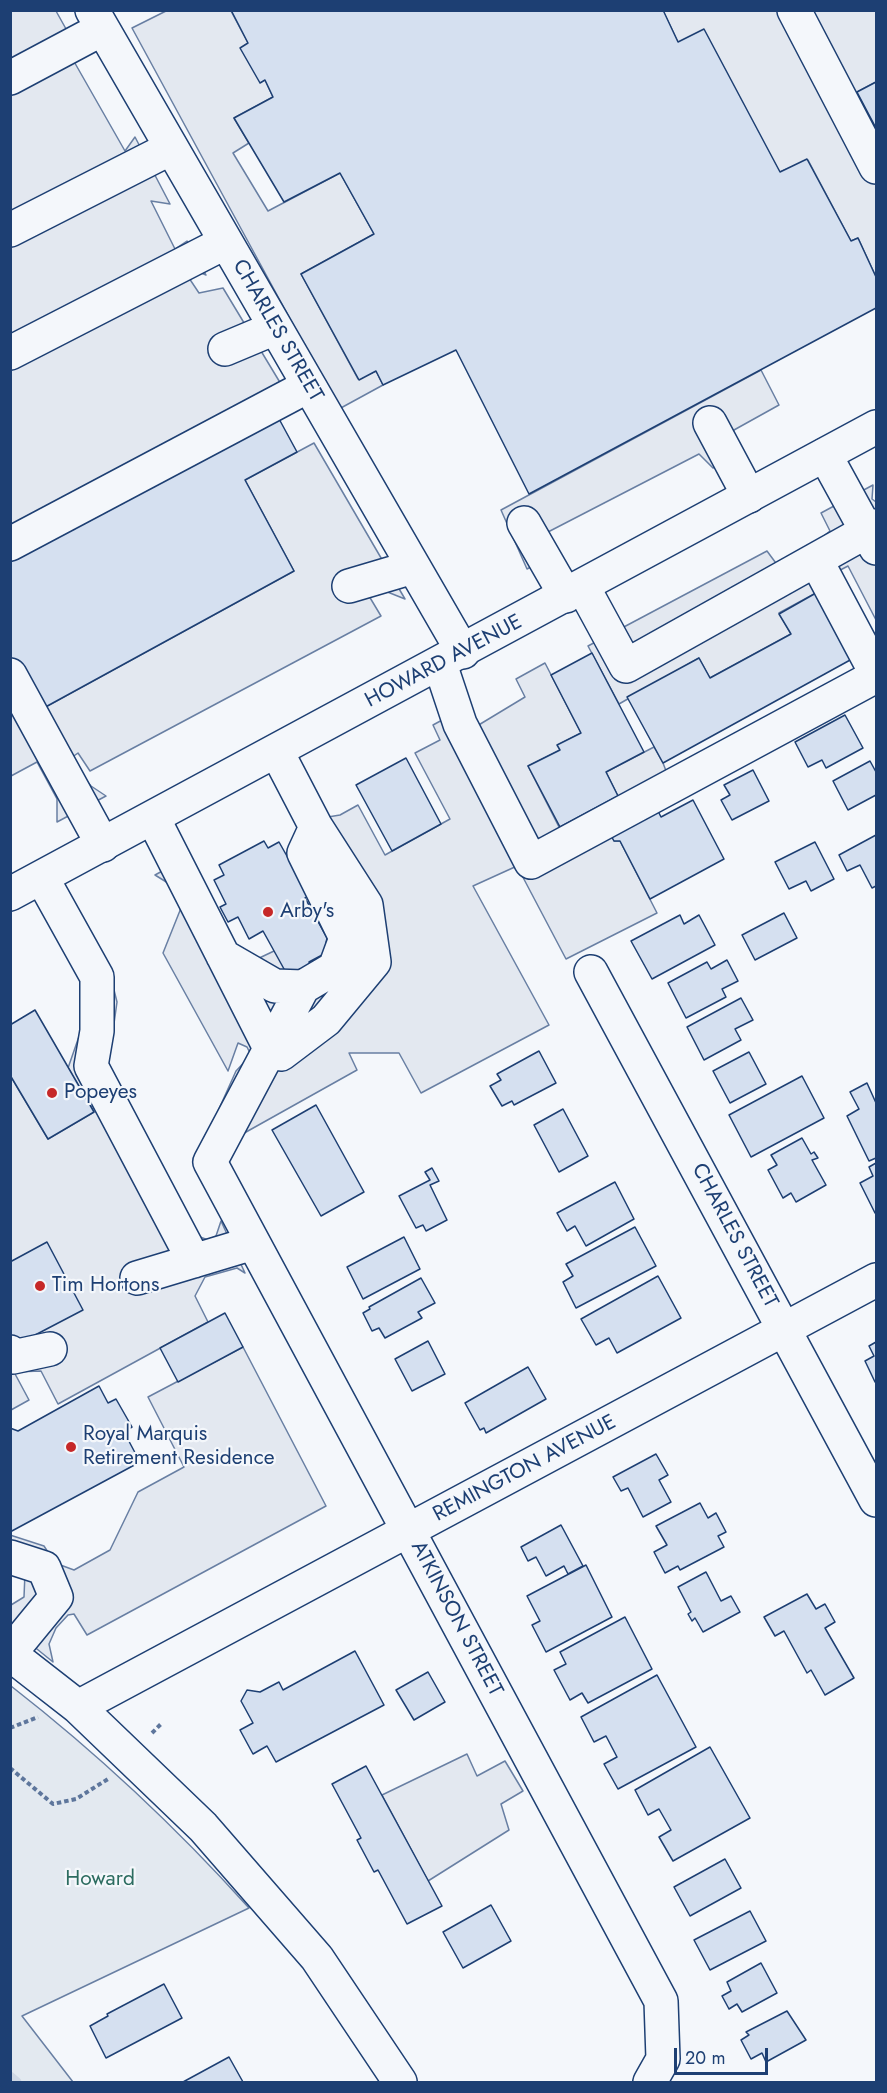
<!DOCTYPE html>
<html>
<head>
<meta charset="utf-8">
<style>
	body { margin:0 }
	#map { position:relative; width:887px; height:2093px; overflow:hidden; background:#f4f7fb; font-family:Jost,sans-serif }
	canvas { display:block }
	.frame { position:absolute; inset:0; border:12px solid #1d3f73; pointer-events:none }
	.scale { position:absolute; left:674px; top:2048px; width:94px; height:27px; box-sizing:border-box; border:3px solid #1d3f73; border-top:0; padding-left:8px; font-size:18px; line-height:21px; white-space:nowrap; color:#1d3f73; -webkit-text-stroke:4px #f4f7fb; paint-order:stroke }
</style>
</head>
<body>
<div id="map">
<canvas width="887" height="2093"></canvas>
<div class="frame"></div>
<div class="scale">20 m</div>
</div>
<script>
const g = document.querySelector('canvas').getContext('2d');
g.lineJoin = 'round';
function fillPath(path, color) { g.fillStyle = color; g.fill(path, 'evenodd'); }
function strokePath(path, color, width, dash) { g.strokeStyle = color; g.lineWidth = width; g.lineCap = dash ? 'butt' : 'round'; g.setLineDash(dash || []); g.stroke(path); }
function write(font, color, halo, rows, align = 'center') {
  g.font = font + ' Jost,sans-serif'; g.lineWidth = 4.5; g.setLineDash([]); g.textBaseline = 'middle'; g.strokeStyle = halo; g.fillStyle = color; for (const [text, x, y, turn = 0] of rows) {
    g.save(); g.translate(x, y); g.rotate((+turn || 0) * Math.PI / 180); g.textAlign = isNaN(turn) ? turn : align; if (halo) g.strokeText(text, 0, 0); g.fillText(text, 0, 0); g.restore();
  }
}
const green = new Path2D(`
	M11 1686C97 1753 176 1827 249 1908L22 2016 73 2082H11Z`);
const parking = new Path2D(`
	M10 11H56L80 54 72 58 125 151 135 137 170 204 151 201 175 249 187 241 206 275 199 272 189 278 199 293 223 288 296 409 10 562Z
	M166 11H231L248 43 241 48 265 80 273 97 234 118 249 143 233 153 268 211 340 173 374 234 301 274 358 379 376 371 383 385 339 409 132 28Z
	M663 11H876V82L857 92 876 128V277L858 238 851 241 808 160 780 172 678 42Z
	M761 370 779 405 734 430 731 437 740 454 713 468 699 454 548 532 544 543 550 557 527 569 501 510Z
	M314 443 405 599 380 589 369 596 381 616 90 771 78 753 71 758 79 772 91 786 106 796 57 822V799L37 762 11 776 10 656 40 710 294 571 245 480Z
	M873 485 872 499 876 502V620L848 566 821 580 816 593 779 613 791 634 710 678 699 658 619 704 588 646 767 551 781 570 830 531 821 513Z
	M545 663 581 733 558 745 560 750 528 766 559 827 618 796 606 772 654 747 663 763 668 776 610 832 614 841H620L657 913 566 959 517 866 473 886 549 1025 421 1093 399 1053H349L357 1070 196 1160 236 1071 251 1055 247 1047 238 1043 228 1071 163 953 181 908 176 888 155 875 190 856 227 939 244 949 253 961 274 951 309 962 324 954 327 938 305 898 295 850 298 822 340 815 358 805 385 855 450 819 415 753 440 740 433 725 466 707 477 726 525 697 516 679Z
	M109 970 117 1002 107 1074 195 1235 208 1240 216 1236 221 1221 245 1273 237 1268 205 1277 195 1296 208 1322 58 1404 41 1371 14 1372 29 1400 11 1410V1335L47 1243 11 1262 10 1075 48 1139 94 1112 68 1068 83 1025Z
	M243 1347 326 1506 87 1635 74 1614 68 1615 56 1628 49 1644 53 1662 11 1628V1605L24 1597 25 1573H11L10 1535 44 1546 55 1563 74 1570 110 1550 138 1492 184 1467 148 1397Z
	M467 1754 477 1776 505 1761 523 1791 501 1804 509 1830 428 1881 382 1795Z`);
const stream = new Path2D(`
	M10 2076 17 2082`);
const building = new Path2D(`
	M231 10H663L678 42 704 29 780 172 807 159 851 241 858 238 876 277V308L529 494 456 350 383 385 376 371 359 380 301 274 374 234 340 173 284 202 234 118 273 97 265 80 260 83 240 48 248 43Z
	M876 82V128L857 92Z
	M278 417 297 452 245 480 294 571 40 710 10 656V562Z
	M816 593 852 659 663 763 627 697 699 658 710 678 791 634 779 614Z
	M592 653 644 752 606 772 618 796 560 827 528 766 560 750 557 745 581 733 551 675Z
	M845 715 863 748 826 768 822 760 808 767 795 742Z
	M406 758 441 824 392 851 356 785Z
	M870 761 876 772V795L848 810 833 781Z
	M753 770 769 801 732 820 721 800 730 795 724 785Z
	M693 800 724 859 650 899 620 841H614L609 832 656 807 661 817Z
	M876 835V886L872 888 860 865 847 871 839 855Z
	M264 841 268 848 279 842 292 865 316 893 305 898 327 938 324 954 309 962 311 967 289 978 263 931 249 939 238 917 228 922 220 907 226 904 214 880 224 875 219 865Z
	M815 842 834 879 811 891 806 881 789 889 775 862Z
	M784 913 797 938 755 960 742 935Z
	M680 915 684 924 699 915 715 945 652 979 631 941Z
	M727 960 738 981 722 989 726 997 686 1018 668 983 707 962 711 969Z
	M741 998 753 1020 735 1029 741 1040 704 1060 687 1027Z
	M35 1010 94 1112 48 1139 10 1075V1025Z
	M539 1051 556 1083 514 1105 512 1101 502 1106 490 1086 501 1080 497 1074Z
	M749 1052 766 1084 730 1103 713 1071Z
	M802 1076 824 1118 751 1157 729 1115Z
	M867 1083 876 1103V1158L869 1161 847 1116 859 1109 850 1092Z
	M316 1105 364 1192 321 1216 272 1130Z
	M563 1109 588 1156 559 1172 534 1125Z
	M802 1138 811 1154 814 1152 818 1158 812 1160 826 1185 796 1202 791 1193 783 1198 768 1170 777 1165 771 1155Z
	M876 1163V1212L875 1213 860 1183 873 1176 869 1167Z
	M432 1168 439 1181 430 1185 447 1220 426 1231 423 1225 416 1228 399 1196 430 1180 425 1172Z
	M615 1182 634 1219 586 1246 575 1226 567 1231 557 1213Z
	M635 1227 656 1266 576 1308 563 1282 573 1276 566 1264Z
	M404 1237 420 1269 363 1299 347 1267Z
	M47 1242 83 1310 16 1345 10 1335V1262Z
	M658 1276 681 1318 617 1353 609 1338 596 1345 581 1319Z
	M421 1278 435 1303 418 1312 422 1318 385 1338 379 1328 372 1331 363 1313 370 1309 369 1307Z
	M225 1313 243 1347 178 1382 160 1348Z
	M428 1341 445 1374 412 1391 395 1359Z
	M876 1342V1381L875 1382 865 1361 874 1356 869 1346Z
	M528 1367 546 1399 486 1433 484 1428 480 1430 465 1403Z
	M99 1386 108 1403 116 1399 132 1427 124 1432 140 1462 10 1532V1428L18 1431Z
	M656 1454 668 1475 659 1480 671 1502 643 1517 628 1488 621 1491 613 1477Z
	M700 1503 708 1518 716 1513 726 1532 718 1536 724 1547 680 1570 678 1566 665 1573 654 1552 667 1545 656 1526Z
	M561 1525 583 1566 568 1574 564 1566 546 1576 536 1557 528 1561 521 1547Z
	M586 1565 612 1617 546 1652 532 1625 540 1621 527 1596Z
	M706 1572 721 1601 731 1596 740 1612 703 1632 695 1618 692 1621 688 1614 691 1612 678 1587Z
	M807 1594 816 1609 825 1604 835 1622 825 1628 854 1678 825 1695 811 1670 807 1673 784 1631 775 1636 764 1617Z
	M625 1617 652 1669 588 1703 582 1693 570 1700 554 1670 566 1664 560 1652Z
	M355 1651 384 1705 276 1762 267 1746 253 1754 240 1730 253 1723 241 1701 247 1690 260 1692 279 1682 283 1690Z
	M428 1672 445 1702 414 1720 396 1690Z
	M657 1675 696 1747 618 1789 604 1764 617 1757 606 1736 594 1742 581 1717Z
	M710 1747 750 1818 673 1861 659 1837 671 1830 659 1809 648 1815 635 1790Z
	M366 1766 442 1906 407 1924 378 1870 374 1872 357 1840 361 1838 332 1784Z
	M725 1859 741 1888 690 1916 674 1887Z
	M491 1905 511 1941 463 1968 443 1932Z
	M750 1911 766 1941 710 1970 694 1940Z
	M761 1963 777 1993 742 2012 737 2004 729 2009 722 1996 731 1991 727 1982Z
	M164 1984 182 2018 106 2058 90 2026 108 2016 107 2014Z
	M787 2011 806 2040 766 2062 762 2053 751 2059 741 2040 749 2035 746 2032Z
	M229 2057 243 2082H183Z`);
const path = new Path2D(`
	M10 1728 38 1717
	M152 1733 161 1724
	M10 1768 53 1804 76 1799 108 1779`);
const minor = new Path2D(`
	M92 10 463 652
	M794 10 876 167
	M10 78 102 29
	M10 230 171 148
	M225 349 275 328
	M10 353 226 242
	M710 423 749 496
	M825 455 876 548
	M524 523 566 596
	M10 544 308 386
	M816 560 876 673
	M349 586 413 567
	M583 587 626 666 876 526
	M440 664 460 724 531 862 876 676
	M10 675 103 845
	M153 818 270 1048 281 1054 326 1020 374 962 366 905 316 827 277 752
	M42 878 97 977V1031L91 1066 194 1261
	M223 956 275 986 303 987 335 968 346 938 304 853 316 827
	M591 972 876 1500
	M303 987 210 1162 661 2001 663 2059 650 2082
	M137 1278 253 1243
	M10 1352 13 1357 50 1349
	M10 1557 44 1568 56 1597 10 1653
	M10 1654 78 1707 203 1827 317 1958 400 2082
	M78 1707 876 1280`);
const major = new Path2D(`
	M10 894 876 427`);
const markers = [
	[268,912,6,"#c62828"],
	[52,1093,6,"#c62828"],
	[40,1286,6,"#c62828"],
	[71,1447,6,"#c62828"]
];
const streetNames = [
	["CHARLES STREET",277,331,60],
	["HOWARD AVENUE",444,662,-28],
	["CHARLES STREET",734,1236,62],
	["REMINGTON AVENUE",525,1469,-28],
	["ATKINSON STREET",456,1619,62]
];
const poiNames = [
	["Arby's",280,912],
	["Popeyes",64,1093],
	["Tim Hortons",52,1286],
	["Royal Marquis",83,1435],
	["Retirement Residence",83,1459]
];
const parkNames = [
	["Howard",100,1880]
];
fillPath(green, '#e3e9f0');
strokePath(green, '#687fa3', 1.5);
fillPath(parking, '#e3e8f0');
strokePath(parking, '#687fa3', 1.5);
strokePath(stream, '#cfd7e4', 9);
fillPath(building, '#d5e0f0');
strokePath(building, '#1d3f73', 1.5);
strokePath(minor, '#1d3f73', 36);
strokePath(major, '#1d3f73', 36);
strokePath(path, '#5e769c', 4, [4.5, 3]);
strokePath(minor, '#f4f7fb', 33);
strokePath(major, '#f4f7fb', 33);
for (const [x, y, r, color] of markers) { const dot = new Path2D(); dot.arc(x, y, r, 0, 2 * Math.PI); g.fillStyle = color; g.fill(dot); strokePath(dot, '#f4f7fb', 2); }
write('21px', '#1d3f73', '#f4f7fb', streetNames);
write('21px', '#1d3f73', '#f4f7fb', poiNames, 'left');
write('21px', '#2c6c60', '#f4f7fb', parkNames);
</script>
</body>
</html>
